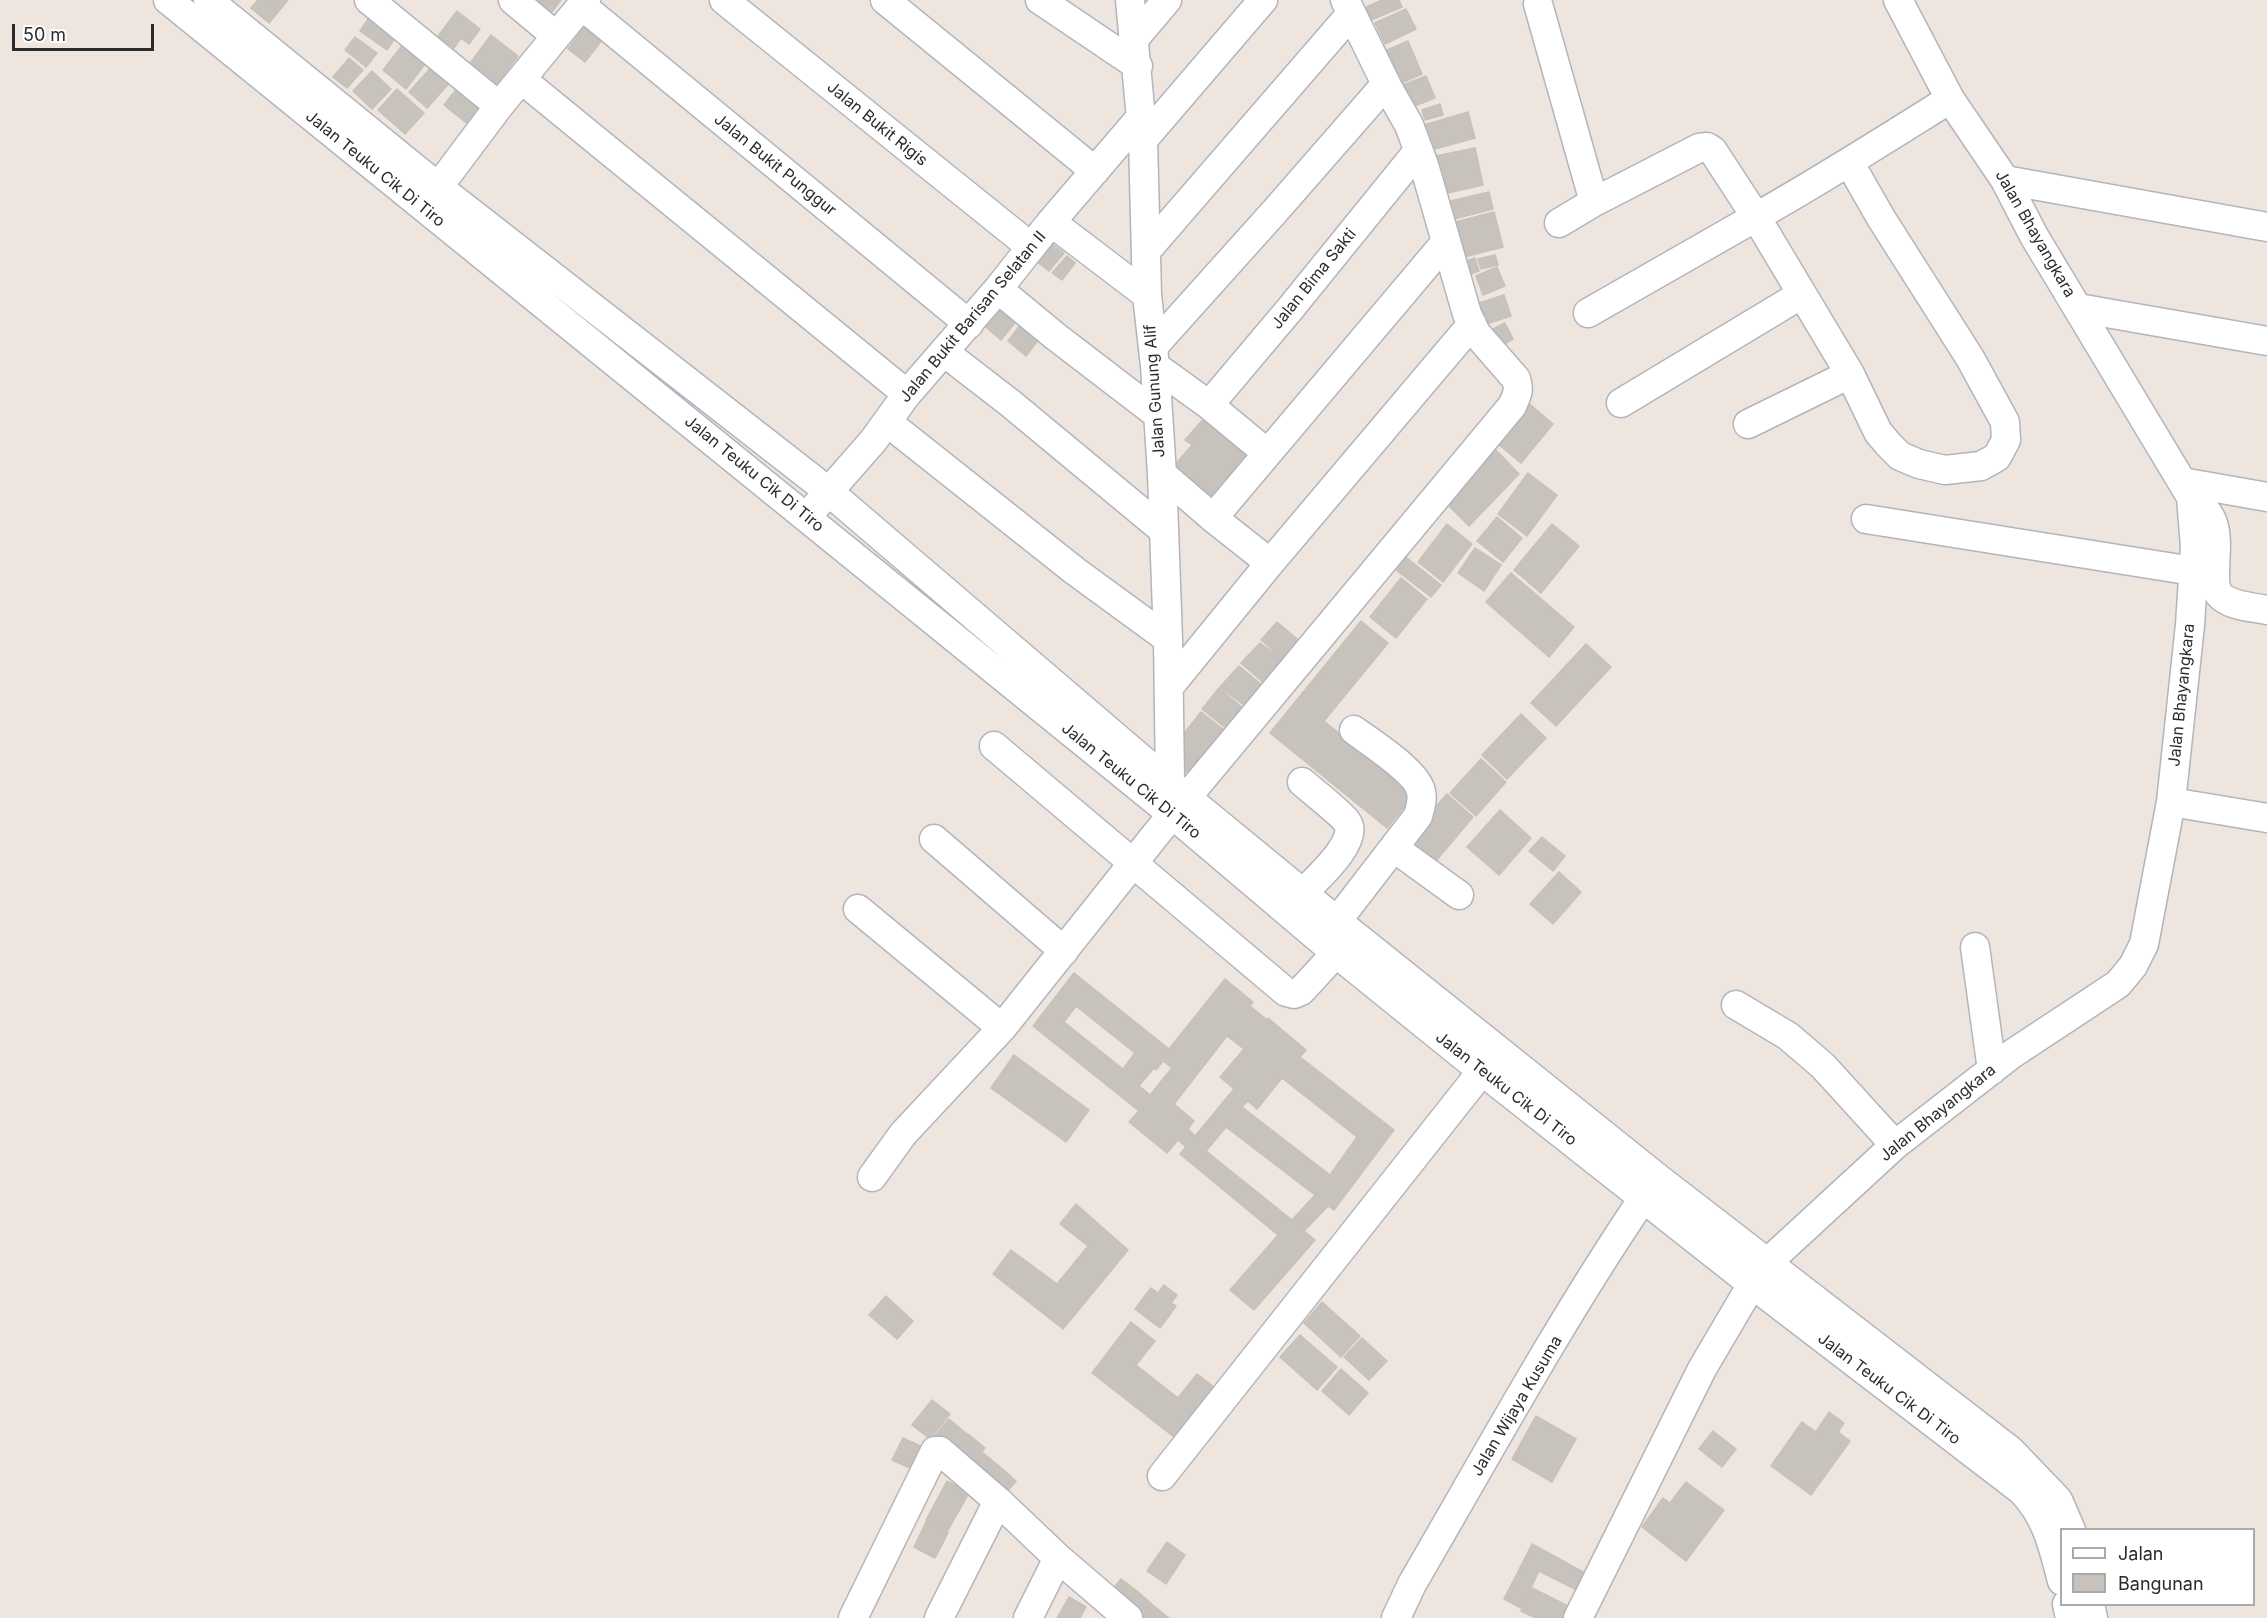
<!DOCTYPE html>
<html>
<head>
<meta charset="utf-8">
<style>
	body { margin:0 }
	#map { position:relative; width:2267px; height:1618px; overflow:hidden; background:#ede5de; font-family:Inter,sans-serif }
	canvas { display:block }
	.legend { position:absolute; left:2060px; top:1528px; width:195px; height:78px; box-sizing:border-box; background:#fff; border:2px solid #aaa; margin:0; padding:8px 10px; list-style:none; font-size:18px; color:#2b2b2b }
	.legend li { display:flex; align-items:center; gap:12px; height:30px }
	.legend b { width:30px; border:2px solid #aaa }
	.scale { position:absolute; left:12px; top:24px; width:142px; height:27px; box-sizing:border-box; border:3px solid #2b2b2b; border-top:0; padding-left:8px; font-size:18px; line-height:21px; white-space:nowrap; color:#2b2b2b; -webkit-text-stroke:4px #fff; paint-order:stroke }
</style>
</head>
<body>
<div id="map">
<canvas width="2267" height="1618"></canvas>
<ul class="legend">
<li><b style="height:8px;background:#fff"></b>Jalan</li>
<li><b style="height:16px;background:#c8c2bd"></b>Bangunan</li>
</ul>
<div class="scale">50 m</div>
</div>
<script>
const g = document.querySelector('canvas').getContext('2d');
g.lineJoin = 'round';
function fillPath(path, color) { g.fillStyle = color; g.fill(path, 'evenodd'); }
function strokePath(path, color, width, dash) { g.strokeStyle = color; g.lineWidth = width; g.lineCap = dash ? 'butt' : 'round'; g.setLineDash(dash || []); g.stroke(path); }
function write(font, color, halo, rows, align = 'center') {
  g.font = font + ' Inter,sans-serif'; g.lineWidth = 5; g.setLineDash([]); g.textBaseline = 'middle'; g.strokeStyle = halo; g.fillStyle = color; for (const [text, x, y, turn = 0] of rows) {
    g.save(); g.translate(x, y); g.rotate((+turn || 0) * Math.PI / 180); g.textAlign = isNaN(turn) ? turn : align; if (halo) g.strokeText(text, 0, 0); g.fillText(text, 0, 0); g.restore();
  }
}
const building = new Path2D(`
	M258 0H288L269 23 251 8Z
	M535 0H561L551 13Z
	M1382 0H1399L1402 7 1371 20 1366 7Z
	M1406 9 1416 29 1385 44 1375 23Z
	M457 11 480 29 469 44 461 38 454 48 438 36Z
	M372 13 399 32 387 50 360 31Z
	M587 23 605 36 585 62 568 49Z
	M491 35 518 56 495 86 468 66Z
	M355 37 377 53 366 67 345 50Z
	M1408 41 1422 74 1399 84 1385 51Z
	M405 42 428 60 406 89 383 70Z
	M349 58 363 70 347 88 333 77Z
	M435 63 453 79 427 108 409 92Z
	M372 71 391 89 372 109 353 91Z
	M1426 76 1435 98 1412 107 1403 85Z
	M459 86 485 107 470 126 444 105Z
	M397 89 424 113 405 134 378 110Z
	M1440 104 1443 115 1425 120 1422 110Z
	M1468 112 1475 138 1431 150 1424 125Z
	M1475 148 1483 185 1439 195 1431 157Z
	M1489 192 1493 209 1450 220 1446 202Z
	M1494 212 1503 247 1460 258 1452 223Z
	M1051 243 1064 253 1049 271 1036 261Z
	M1495 255 1498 265 1481 269 1478 259Z
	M1067 256 1075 263 1062 280 1052 273Z
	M1475 258 1479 271 1464 276 1460 263Z
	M1497 267 1505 286 1483 295 1476 276Z
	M1504 295 1511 316 1486 324 1479 303Z
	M998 302 1018 319 1001 340 981 323Z
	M1505 323 1513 339 1499 347 1491 330Z
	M1021 324 1039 339 1026 356 1008 341Z
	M1525 400 1553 424 1521 463 1492 439Z
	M1206 416 1255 458 1216 504 1173 467 1192 445 1185 440Z
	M1493 447 1519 474 1469 526 1442 499Z
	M1528 473 1557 495 1527 536 1498 514Z
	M1497 517 1522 538 1503 562 1477 541Z
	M1447 524 1472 544 1443 582 1418 562Z
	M1552 524 1579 546 1541 593 1514 570Z
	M1475 548 1501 565 1484 591 1458 573Z
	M1402 554 1441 585 1431 597 1392 567Z
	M1511 573 1574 627 1549 657 1486 602Z
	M1401 578 1427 599 1396 638 1370 617Z
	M1361 621 1388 643 1324 721 1414 795 1387 828 1270 733Z
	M1277 622 1303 644 1286 662 1261 640Z
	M1260 643 1286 662 1265 684 1241 663Z
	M1586 644 1611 667 1556 726 1531 703Z
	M1239 666 1262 685 1245 706 1220 687Z
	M1219 688 1243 708 1227 729 1202 709Z
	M1201 712 1224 730 1188 773 1181 767 1185 759 1182 736Z
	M1521 714 1546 738 1507 779 1482 755Z
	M1481 759 1506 782 1476 816 1450 793Z
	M1447 794 1473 817 1435 862 1408 839Z
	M1500 810 1531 838 1499 875 1467 847Z
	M1542 837 1565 856 1553 871 1529 851Z
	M1559 872 1581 892 1553 924 1530 904Z
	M1074 973 1169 1049 1225 979 1253 1002 1250 1006 1267 1020 1268 1018 1306 1050 1300 1057 1394 1130 1334 1210 1328 1206 1304 1231 1315 1240 1254 1310 1230 1290 1278 1235 1180 1154 1186 1147 1178 1140 1167 1153 1129 1122 1139 1111 1033 1026ZM1076 1006 1135 1053 1123 1069 1064 1022ZM1227 1036 1244 1049 1220 1077 1234 1089 1195 1136 1188 1129 1194 1121 1174 1104ZM1163 1061 1172 1068 1150 1095 1139 1086 1154 1068 1156 1070ZM1282 1078 1357 1137 1330 1175 1242 1107 1248 1101 1257 1109ZM1226 1127 1315 1195 1292 1220 1206 1151Z
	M1014 1055 1089 1110 1066 1142 991 1088Z
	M1076 1204 1128 1250 1063 1329 993 1274 1011 1250 1057 1284 1088 1246 1060 1224Z
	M1164 1285 1177 1295 1171 1303 1176 1306 1160 1328 1135 1309 1151 1288 1158 1293Z
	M886 1296 913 1321 897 1339 869 1315Z
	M1322 1302 1360 1336 1341 1357 1304 1323Z
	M1131 1322 1155 1341 1136 1365 1178 1398 1197 1374 1222 1393 1183 1444 1092 1373Z
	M1300 1335 1337 1367 1317 1390 1280 1357Z
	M1362 1338 1387 1361 1369 1380 1344 1357Z
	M1341 1369 1368 1393 1349 1415 1322 1391Z
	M932 1400 950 1414 930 1439 912 1425Z
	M1829 1412 1844 1423 1838 1432 1850 1441 1811 1495 1771 1466 1802 1422 1816 1432Z
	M1536 1416 1576 1439 1552 1482 1512 1459Z
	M949 1419 967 1434 951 1453 933 1438Z
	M1713 1431 1736 1449 1722 1467 1699 1449Z
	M968 1434 985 1448 970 1467 953 1452Z
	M903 1438 931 1451 921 1473 892 1460Z
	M983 1453 999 1466 985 1482 969 1469Z
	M999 1466 1016 1481 1003 1497 985 1482Z
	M947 1481 969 1493 947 1532 926 1520Z
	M1686 1482 1724 1510 1686 1561 1642 1527 1663 1498 1670 1503Z
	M926 1522 948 1533 935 1558 914 1547Z
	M1167 1542 1185 1555 1166 1584 1147 1571Z
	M1532 1544 1594 1578 1585 1594 1539 1571 1521 1608 1504 1599Z
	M1121 1579 1137 1591 1123 1608 1108 1595Z
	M1532 1588 1578 1611 1574 1618H1536L1521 1611Z
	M1137 1591 1154 1606 1145 1618H1135L1123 1608Z
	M1069 1597 1086 1607 1080 1618H1057Z
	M1154 1606 1169 1618H1145Z`);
const minor = new Path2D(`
	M168 0 1173 815 1336 953 1482 1071 1752 1284 2022 1491C2047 1517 2053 1547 2062 1581
	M208 0 437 186 828 491 1187 798 1337 921 1659 1179 2010 1450 2058 1500 2071 1530
	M369 0 499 106
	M513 0 556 36
	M724 0 1031 247
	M885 0 1095 171
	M1040 0 1138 66
	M1130 0 1143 140 1147 295 1155 366 1162 474 1168 639 1170 782
	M1538 4 1594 202
	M581 5 969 324
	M1135 38 1167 0
	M521 79 907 394
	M1143 140 1263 0
	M1849 162 1881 218 1970 358 2005 422 2006 440 1997 457 1981 466 1945 470 1919 464 1900 456 1888 444 1878 432 1850 374 1756 217C1822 180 1886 139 1950 99
	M2005 180 2267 227
	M427 202 499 106 586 0
	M1051 222 1147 295
	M1559 223 1594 202 1699 148 1707 147 1713 151 1756 217 1588 313
	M1146 251 1351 14
	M998 289 1055 336 1158 415
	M2078 308 2267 341
	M1153 347 1276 210 1386 84
	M944 352 1010 403 1162 529
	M1155 366 1209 405 1267 453
	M1621 403 1802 294
	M1209 405 1290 309 1418 151
	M887 422 1075 571 1168 639
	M1748 424 1850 374
	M1162 474 1213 518 1270 563
	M2182 482 2267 497
	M2191 497C2221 518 2216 537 2215 571 2215 579 2214 587 2219 594 2228 606 2253 607 2267 610
	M816 506 873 441 907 394 998 289 1051 222 1140 118
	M1213 518 1445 243
	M1866 519 2193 571
	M1169 687 1270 563 1472 324
	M994 746 1286 992 1294 994 1301 991 1336 953
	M1302 782C1311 790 1341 813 1347 822 1360 841 1316 879 1303 893
	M2171 802 2267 818
	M934 839 1064 951
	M1394 848 1459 895
	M858 909 1002 1028
	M1337 921 1418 816C1420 808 1423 800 1421 792 1418 772 1371 743 1354 730
	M1975 947 1992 1070
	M1736 1005 1788 1036 1823 1066 1895 1145
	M872 1177 903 1134 1002 1028 1157 833 1512 406C1517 395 1520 390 1516 379L1476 333 1467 314 1424 165 1409 125 1388 88 1345 0
	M1162 1476 1482 1071
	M2067 1604 2070 1618
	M2090 1604 2093 1618
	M853 1618 935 1451H940L998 1501 1058 1558 1128 1618
	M939 1618 998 1501
	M1028 1618 1058 1558
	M1396 1618 1412 1584C1487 1455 1560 1321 1644 1197
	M1578 1618 1702 1369 1752 1284 1768 1262 1895 1145 2012 1054 2118 984 2133 966 2144 944 2171 802 2190 625 2195 547 2191 497 2034 236 2005 180 1950 99 1898 0`);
const streetNames = [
	["Jalan Bukit Rigis",877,124,39],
	["Jalan Bukit Punggur",775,165,39],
	["Jalan Teuku Cik Di Tiro",375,169,39],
	["Jalan Bhayangkara",2035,234,60],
	["Jalan Bima Sakti",1314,279,-51],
	["Jalan Bukit Barisan Selatan II",973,317,-50],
	["Jalan Gunung Alif",1155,391,-94],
	["Jalan Teuku Cik Di Tiro",754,474,39],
	["Jalan Bhayangkara",2182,695,-84],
	["Jalan Teuku Cik Di Tiro",1131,781,39],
	["Jalan Teuku Cik Di Tiro",1506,1089,38],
	["Jalan Bhayangkara",1938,1113,-39],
	["Jalan Teuku Cik Di Tiro",1889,1389,37],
	["Jalan Wijaya Kusuma",1517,1406,-59]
];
fillPath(building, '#c8c2bd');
strokePath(building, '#c8c1b7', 1.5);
strokePath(minor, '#b1b5be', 31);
strokePath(minor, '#fff', 28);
write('16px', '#2b2b2b', '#fff', streetNames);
</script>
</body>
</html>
